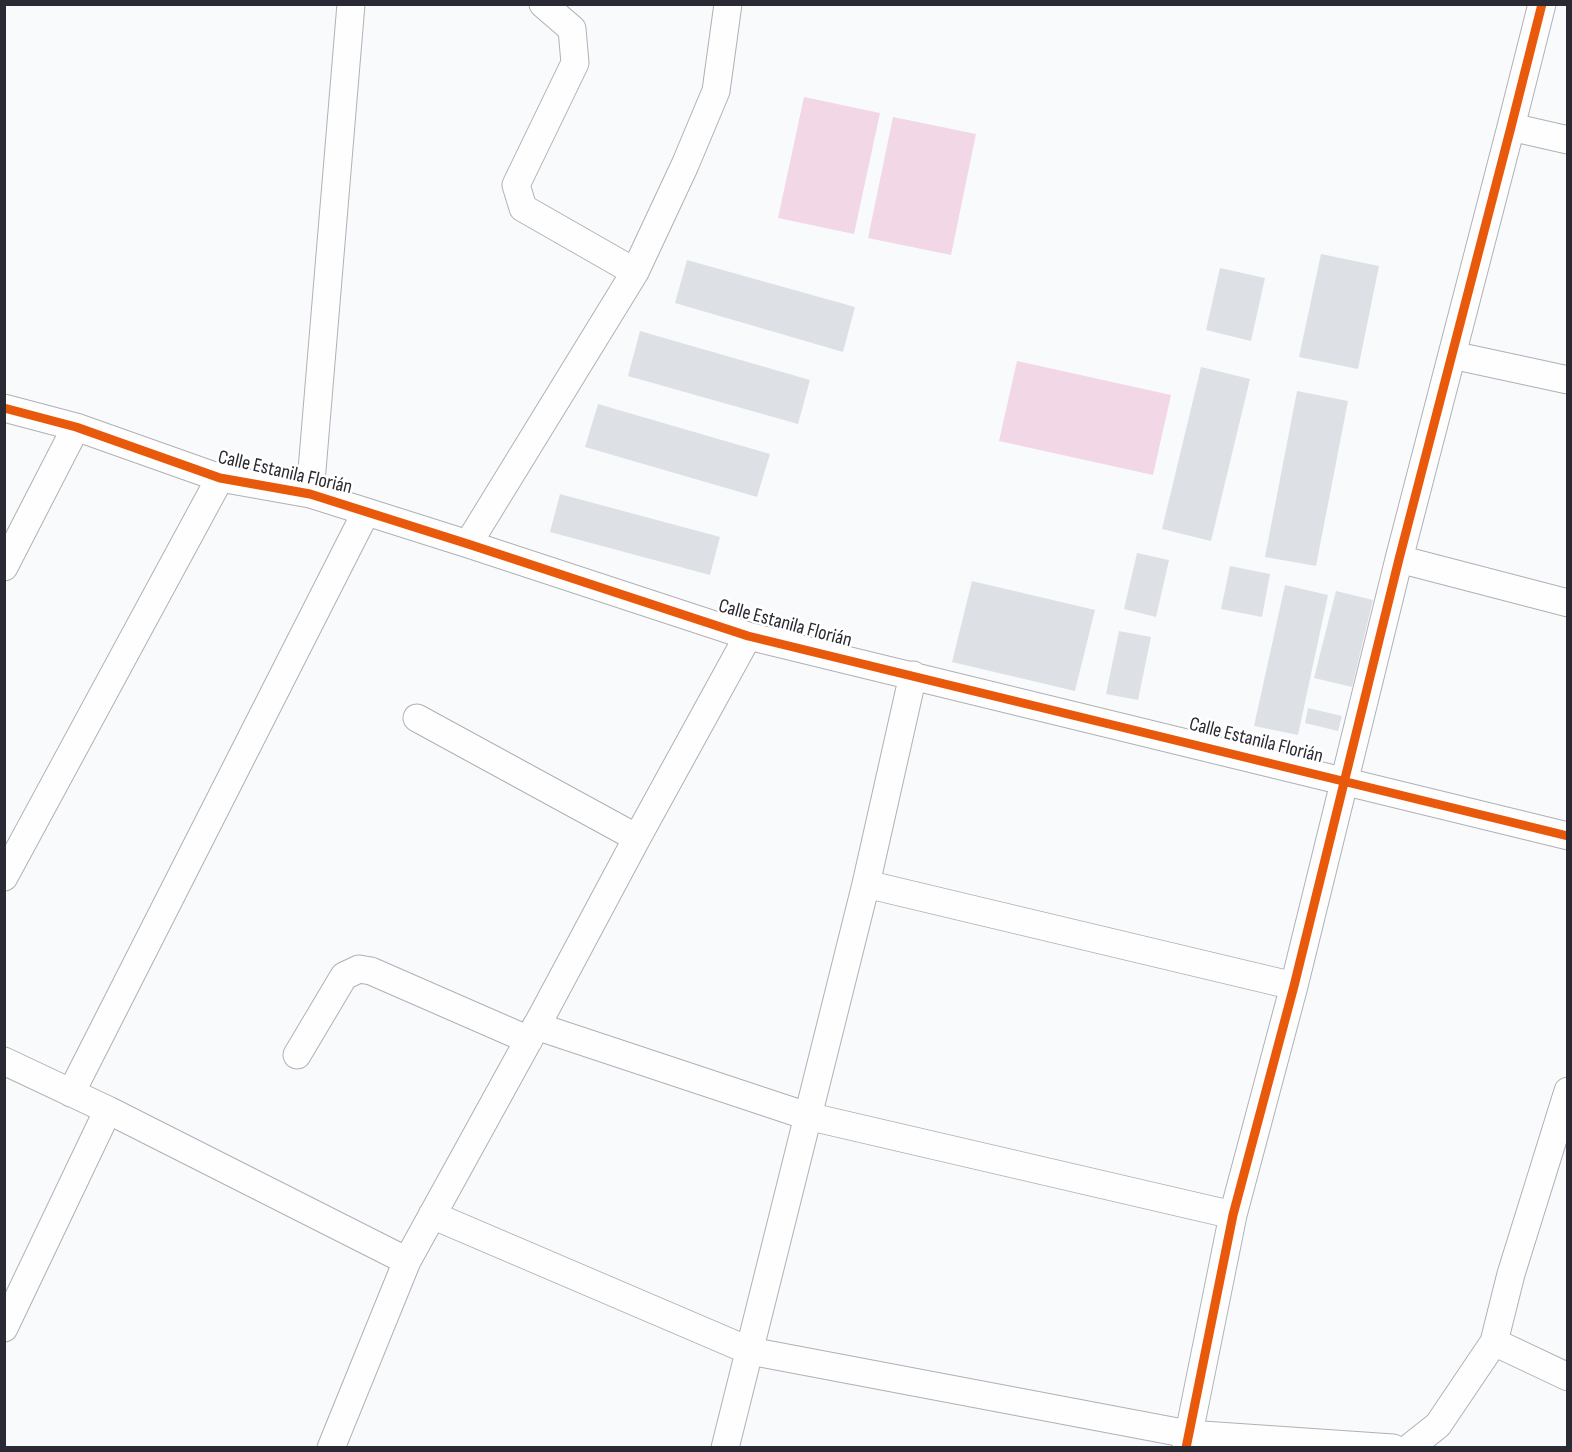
<!DOCTYPE html>
<html>
<head>
<meta charset="utf-8">
<style>
	body { margin:0 }
	#map { position:relative; width:1572px; height:1452px; overflow:hidden; background:#f9fafc; font-family:"Sofia Sans Condensed",sans-serif }
	canvas { display:block }
	.frame { position:absolute; inset:0; border:6px solid #292a33; pointer-events:none }
</style>
</head>
<body>
<div id="map">
<canvas width="1572" height="1452"></canvas>
<div class="frame"></div>
</div>
<script>
const g = document.querySelector('canvas').getContext('2d');
g.lineJoin = 'round';
function fillPath(path, color) { g.fillStyle = color; g.fill(path, 'evenodd'); }
function strokePath(path, color, width, dash) { g.strokeStyle = color; g.lineWidth = width; g.lineCap = dash ? 'butt' : 'round'; g.setLineDash(dash || []); g.stroke(path); }
function write(font, color, halo, rows, align = 'center') {
  g.font = font + ' "Sofia Sans Condensed",sans-serif'; g.lineWidth = 5; g.setLineDash([]); g.textBaseline = 'middle'; g.strokeStyle = halo; g.fillStyle = color; for (const [text, x, y, turn = 0] of rows) {
    g.save(); g.translate(x, y); g.rotate((+turn || 0) * Math.PI / 180); g.textAlign = isNaN(turn) ? turn : align; if (halo) g.strokeText(text, 0, 0); g.fillText(text, 0, 0); g.restore();
  }
}
const green = new Path2D(`
	M804 97 880 113 854 234 778 218Z
	M893 117 976 134 951 255 868 238Z
	M1017 361 1171 395 1153 475 999 441Z`);
const building = new Path2D(`
	M1321 254 1379 266 1358 369 1299 357Z
	M687 260 855 307 843 352 675 303Z
	M1220 268 1265 278 1251 341 1206 330Z
	M640 331 810 380 798 424 628 376Z
	M1201 367 1250 379 1211 541 1162 529Z
	M1297 391 1348 401 1316 566 1265 557Z
	M598 404 770 454 757 497 585 447Z
	M560 494 720 537 710 575 550 532Z
	M1137 553 1169 560 1156 617 1124 609Z
	M1230 566 1270 574 1262 617 1221 609Z
	M972 581 1095 610 1075 691 952 662Z
	M1285 585 1328 595 1298 735 1254 726Z
	M1336 591 1373 600 1352 687 1314 678Z
	M1119 631 1151 637 1138 700 1106 694Z
	M1308 708 1342 716 1338 731 1305 723Z`);
const street = new Path2D(`
	M543 4 572 29 575 63 516 185 523 208 635 272
	M1511 127 1568 140
	M1452 355 1568 380
	M4 408 76 427 220 478 310 494 468 544 748 636 1568 836
	M310 494 351 4
	M468 544 635 272 685 165 716 91 728 4
	M1399 559 1568 603
	M4 567 76 427
	M417 718 637 838
	M4 877 220 478
	M866 884 1294 986
	M536 1026 807 1116 1233 1215
	M297 1055 344 976 359 969 371 971 529 1040
	M4 1061 108 1110 407 1261
	M71 1093 366 512
	M432 1215 750 1351 1188 1434 1393 1448
	M4 1328 108 1110
	M1494 1342 1568 1377
	M331 1448 407 1261 543 1014 637 838 748 636
	M725 1448 866 884 913 675
	M1186 1448 1233 1215 1294 986 1399 559 1511 127 1542 4
	M1409 1448 1438 1425 1494 1342 1511 1274 1568 1091`);
const cycleway = new Path2D(`
	M4 408 76 427 220 478 310 494 468 544 748 636 1568 836
	M1186 1448 1233 1215 1294 986 1399 559 1511 127 1542 4`);
const streetNames = [
	["Calle Estanila Florián",285,473,13],
	["Calle Estanila Florián",785,624,15],
	["Calle Estanila Florián",1256,741,14]
];
fillPath(green, '#f2d7e6');
fillPath(building, '#dde1e6');
strokePath(street, '#afb1b6', 29);
strokePath(street, '#fefeff', 27);
strokePath(cycleway, '#e8590c', 9);
write('20px', '#292a33', '#fff', streetNames);
</script>
</body>
</html>
